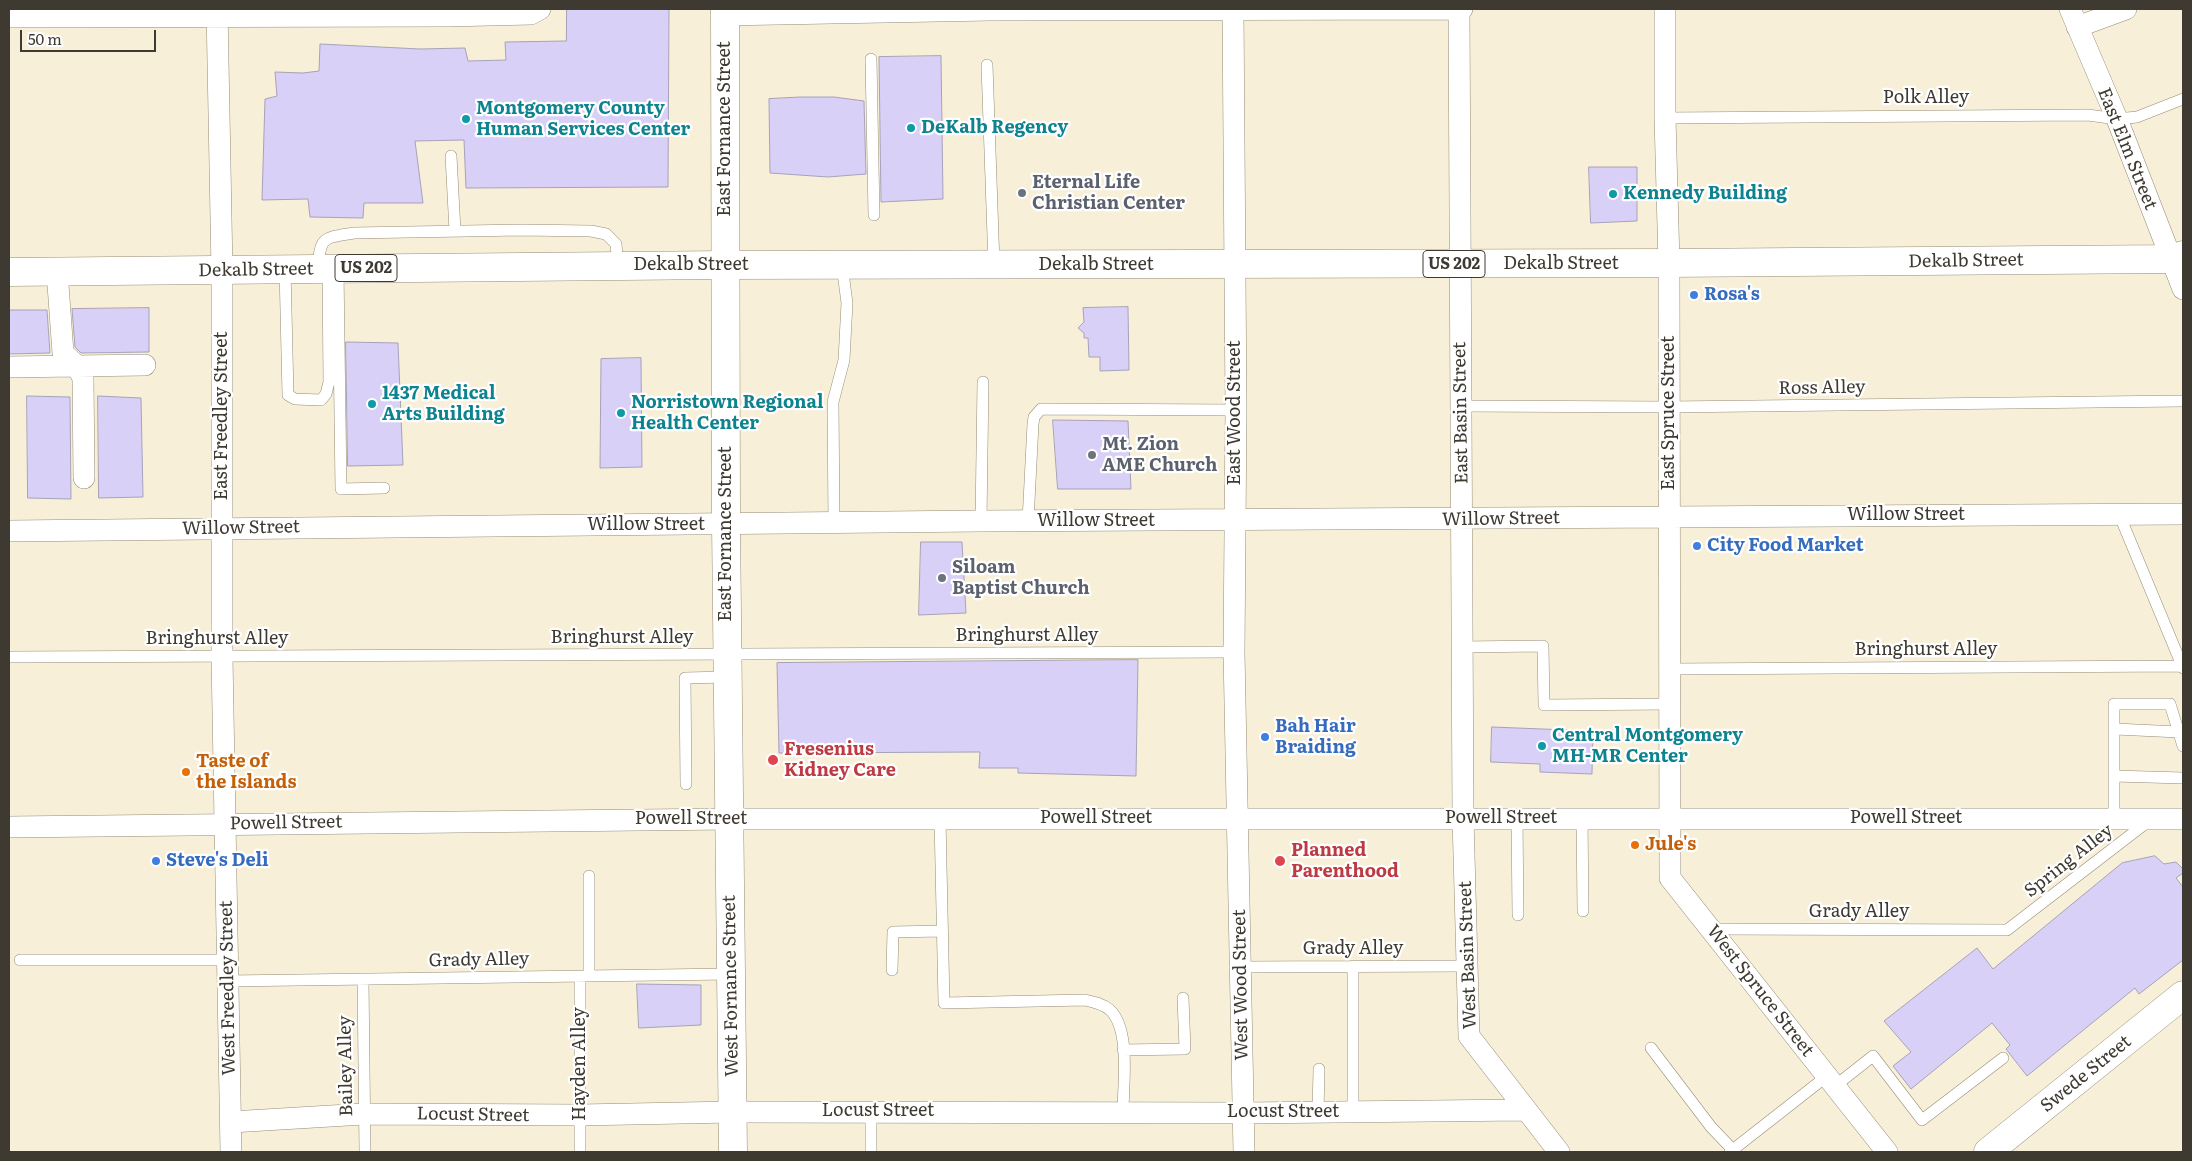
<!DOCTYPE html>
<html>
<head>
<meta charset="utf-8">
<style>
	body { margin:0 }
	#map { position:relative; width:2192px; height:1161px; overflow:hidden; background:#f8efd8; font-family:Literata,serif }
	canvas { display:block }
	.frame { position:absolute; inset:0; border:10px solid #3e3a31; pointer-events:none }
	.scale { position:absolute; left:20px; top:30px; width:136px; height:22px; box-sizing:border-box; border:2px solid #3e3a31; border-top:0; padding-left:6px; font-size:15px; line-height:18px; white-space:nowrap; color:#3e3a31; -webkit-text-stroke:4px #fff; paint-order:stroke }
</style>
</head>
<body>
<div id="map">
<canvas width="2192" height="1161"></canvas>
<div class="frame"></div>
<div class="scale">50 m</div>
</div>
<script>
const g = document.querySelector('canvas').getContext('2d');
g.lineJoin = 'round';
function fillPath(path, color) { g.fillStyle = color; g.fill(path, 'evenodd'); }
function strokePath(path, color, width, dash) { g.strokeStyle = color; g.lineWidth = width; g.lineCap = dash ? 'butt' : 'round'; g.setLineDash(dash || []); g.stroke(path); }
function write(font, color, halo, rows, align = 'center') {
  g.font = font + ' Literata,serif'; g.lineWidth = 4.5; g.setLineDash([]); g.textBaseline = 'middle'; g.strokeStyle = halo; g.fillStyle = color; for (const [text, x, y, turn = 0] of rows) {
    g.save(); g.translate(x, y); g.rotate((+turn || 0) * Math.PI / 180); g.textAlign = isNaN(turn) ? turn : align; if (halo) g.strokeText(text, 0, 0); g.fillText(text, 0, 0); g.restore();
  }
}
const building = new Path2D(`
	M567 9H669L668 187 466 188 464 140 415 141 423 203H364L363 218 310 217 308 199 262 200 265 99 277 96 275 72 303 73 319 71 320 44 420 49 465 48 468 61 506 60 505 42 566 41Z
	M941 56 943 199 881 202 879 57Z
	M801 97H834L864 101 866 174 828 177 770 173 769 99Z
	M1589 167H1637V221L1591 223Z
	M1128 307 1129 370 1100 371V357H1089L1088 338H1084V333L1078 328 1084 322 1083 308Z
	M149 308V352L81 353 75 347 72 309Z
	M9 310H47L50 353 9 354Z
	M346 342 398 343 403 465 348 466Z
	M641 358 642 467 600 468 601 359Z
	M27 396 70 397 71 499 28 498Z
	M98 396 141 398 143 497 99 498Z
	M1053 420 1128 421 1131 489H1058Z
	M921 542H962L966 613 919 615Z
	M1138 660 1136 776 1018 773V768H979L980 752 779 753 777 663Z
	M1492 727 1593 731 1592 774 1540 772V764L1491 762Z
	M2155 856 2164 864 2176 862 2183 869V873L2176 878 2183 887V960L2139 994 2135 988 2027 1076 2006 1049 2010 1045 1992 1023 1911 1089 1893 1066 1911 1052 1884 1021 1977 948 1993 969 2122 863Z
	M637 984 701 985V1025L639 1028Z`);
const lane = new Path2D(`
	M871 59 874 215
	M987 65 994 265
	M1665 118 2088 115 2117 119 2137 117 2183 99
	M451 156 455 231
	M285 269 288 395 295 399 321 400 326 394 329 382 328 269
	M318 269C320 236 323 238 354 233L521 230 591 231 606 234 616 244 618 266
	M338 269 341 489 384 488
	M1460 406 1668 407 2183 401
	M2119 514 2183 668
	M981 521 983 382
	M1028 521 1033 424 1034 417 1041 409 1236 410
	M834 523 833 402 844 360 847 303 842 265
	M1462 647 1543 646 1544 705 1670 704
	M9 657 1234 652
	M1670 669 2182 666
	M2115 729 2179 732
	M2114 776 2183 778
	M686 784 685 678 727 677
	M1517 818 1518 915
	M1582 818 1583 911
	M940 819 944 1003 1085 1000C1094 1002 1103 1004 1110 1010 1131 1030 1123 1085 1123 1112
	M2114 819V704H2170L2183 746
	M1712 929 2007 930 2150 820
	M20 960H228
	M1353 966V1112
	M1240 967 1467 966
	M892 970 893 932 942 931
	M580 976V1152
	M589 976V876
	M363 980 365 1152
	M228 981 730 974
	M1651 1048 1711 1127 1733 1150
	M1123 1050 1185 1049 1183 998
	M1835 1086 1873 1056 1922 1120 2003 1058
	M1318 1112 1319 1069
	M871 1152V1111
	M1730 1152 1827 1076`);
const street = new Path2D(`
	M217 9 222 270V657L231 1152
	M1233 9 1236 410 1234 652 1244 1152
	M1459 9 1463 818 1469 1036 1559 1152
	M1665 9V118L1669 263 1670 878 1887 1152
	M2070 9 2117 119 2183 289
	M725 15 990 10 1462 9
	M9 17 448 16 531 14 540 9
	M2077 27 2126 9
	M57 271 63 353 77 366 83 378 84 478
	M9 367 145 365
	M9 531 981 521 2183 514
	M9 827 730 819H2183
	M231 1122 364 1114 580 1115 733 1112 1243 1113 1525 1110`);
const secondary = new Path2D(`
	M725 9 726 524 733 1152
	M1988 1152 2183 995`);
const highway = new Path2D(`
	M9 272 724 265 1669 263 2171 259 2183 255`);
const markers = [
	[466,119,5,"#0f9aa8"],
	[911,128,5,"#0f9aa8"],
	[1022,193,5,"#6b7280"],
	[1613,194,5,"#0f9aa8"],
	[1694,295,5,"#3f7fe0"],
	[372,404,5,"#0f9aa8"],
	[621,413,5,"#0f9aa8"],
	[1092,455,5,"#6b7280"],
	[1697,546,5,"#3f7fe0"],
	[942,578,5,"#6b7280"],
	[1265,737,5,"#3f7fe0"],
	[1542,746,5,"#0f9aa8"],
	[773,760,6,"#e0444e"],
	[186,772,5,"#e8710a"],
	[1635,845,5,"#e8710a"],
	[156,861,5,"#3f7fe0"],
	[1280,861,6,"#e0444e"]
];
const shields = [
	[1454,264,62],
	[366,268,62]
];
const shieldNames = [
	["US 202",1454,264],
	["US 202",366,268]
];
const streetNames = [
	["Polk Alley",1926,98],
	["East Fornance Street",725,129,-90],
	["East Elm Street",2127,149,68],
	["Dekalb Street",1966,261,-1],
	["Dekalb Street",1561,264],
	["Dekalb Street",691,265],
	["Dekalb Street",1096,265],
	["Dekalb Street",256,270,-1],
	["Ross Alley",1822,388,-1],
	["East Wood Street",1235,413,-90],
	["East Basin Street",1461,413,-91],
	["East Spruce Street",1669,413,-90],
	["East Freedley Street",222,416,-90],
	["Willow Street",1906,515],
	["Willow Street",1501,519,-1],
	["Willow Street",1096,521],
	["Willow Street",646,525],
	["Willow Street",241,528,-1],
	["East Fornance Street",726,534,-90],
	["Bringhurst Alley",1027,636],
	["Bringhurst Alley",622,638],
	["Bringhurst Alley",217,639],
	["Bringhurst Alley",1926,650],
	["Powell Street",1096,818],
	["Powell Street",1501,818],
	["Powell Street",1906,818],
	["Powell Street",691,819],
	["Powell Street",286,823,-1],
	["Spring Alley",2069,861,-38],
	["Grady Alley",1859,912],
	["Grady Alley",1353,949],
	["West Basin Street",1468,955,-92],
	["Grady Alley",479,960,-1],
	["West Wood Street",1241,985,-91],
	["West Fornance Street",731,986,-91],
	["West Freedley Street",228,988,-91],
	["West Spruce Street",1760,991,52],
	["Hayden Alley",580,1064,-90],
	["Bailey Alley",346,1066,-91],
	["Swede Street",2086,1074,-39],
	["Locust Street",878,1111],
	["Locust Street",1283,1112],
	["Locust Street",473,1115,1]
];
const cultureNames = [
	["Montgomery County",476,109],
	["Human Services Center",476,130],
	["DeKalb Regency",921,128],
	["Kennedy Building",1623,194],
	["1437 Medical",382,394],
	["Arts Building",382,415],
	["Norristown Regional",631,403],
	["Health Center",631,424],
	["Central Montgomery",1552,736],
	["MH-MR Center",1552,757]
];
const worshipNames = [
	["Eternal Life",1032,183],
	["Christian Center",1032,204],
	["Mt. Zion",1102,445],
	["AME Church",1102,466],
	["Siloam",952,568],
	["Baptist Church",952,589]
];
const shopNames = [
	["Rosa's",1704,295],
	["City Food Market",1707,546],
	["Bah Hair",1275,727],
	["Braiding",1275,748],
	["Steve's Deli",166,861]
];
const healthNames = [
	["Fresenius",784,750],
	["Kidney Care",784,771],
	["Planned",1291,851],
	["Parenthood",1291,872]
];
const foodNames = [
	["Taste of",196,762],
	["the Islands",196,783],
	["Jule's",1645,845]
];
fillPath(building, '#d8d0f6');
strokePath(building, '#a6a2b8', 1);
strokePath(lane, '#958c77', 12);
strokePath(street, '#958c77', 22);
strokePath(secondary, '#958c77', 29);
strokePath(highway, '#958c77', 29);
strokePath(lane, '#fff', 11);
strokePath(street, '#fff', 21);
strokePath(secondary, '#fff', 28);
strokePath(highway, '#fff', 28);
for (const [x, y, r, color] of markers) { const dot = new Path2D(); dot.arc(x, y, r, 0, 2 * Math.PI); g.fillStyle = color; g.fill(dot); strokePath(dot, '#fff', 2); }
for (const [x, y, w] of shields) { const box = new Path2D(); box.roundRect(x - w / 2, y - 13.5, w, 27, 4); g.fillStyle = '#fff'; g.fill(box); strokePath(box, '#3e3a31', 1); }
write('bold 16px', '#3e3a31', null, shieldNames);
write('18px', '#3e3a31', '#fff', streetNames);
write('bold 18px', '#0d838f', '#fff', cultureNames, 'left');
write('bold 18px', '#5b616d', '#fff', worshipNames, 'left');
write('bold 18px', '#366cbe', '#fff', shopNames, 'left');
write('bold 18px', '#be3a42', '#fff', healthNames, 'left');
write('bold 18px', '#c56008', '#fff', foodNames, 'left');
</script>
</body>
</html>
